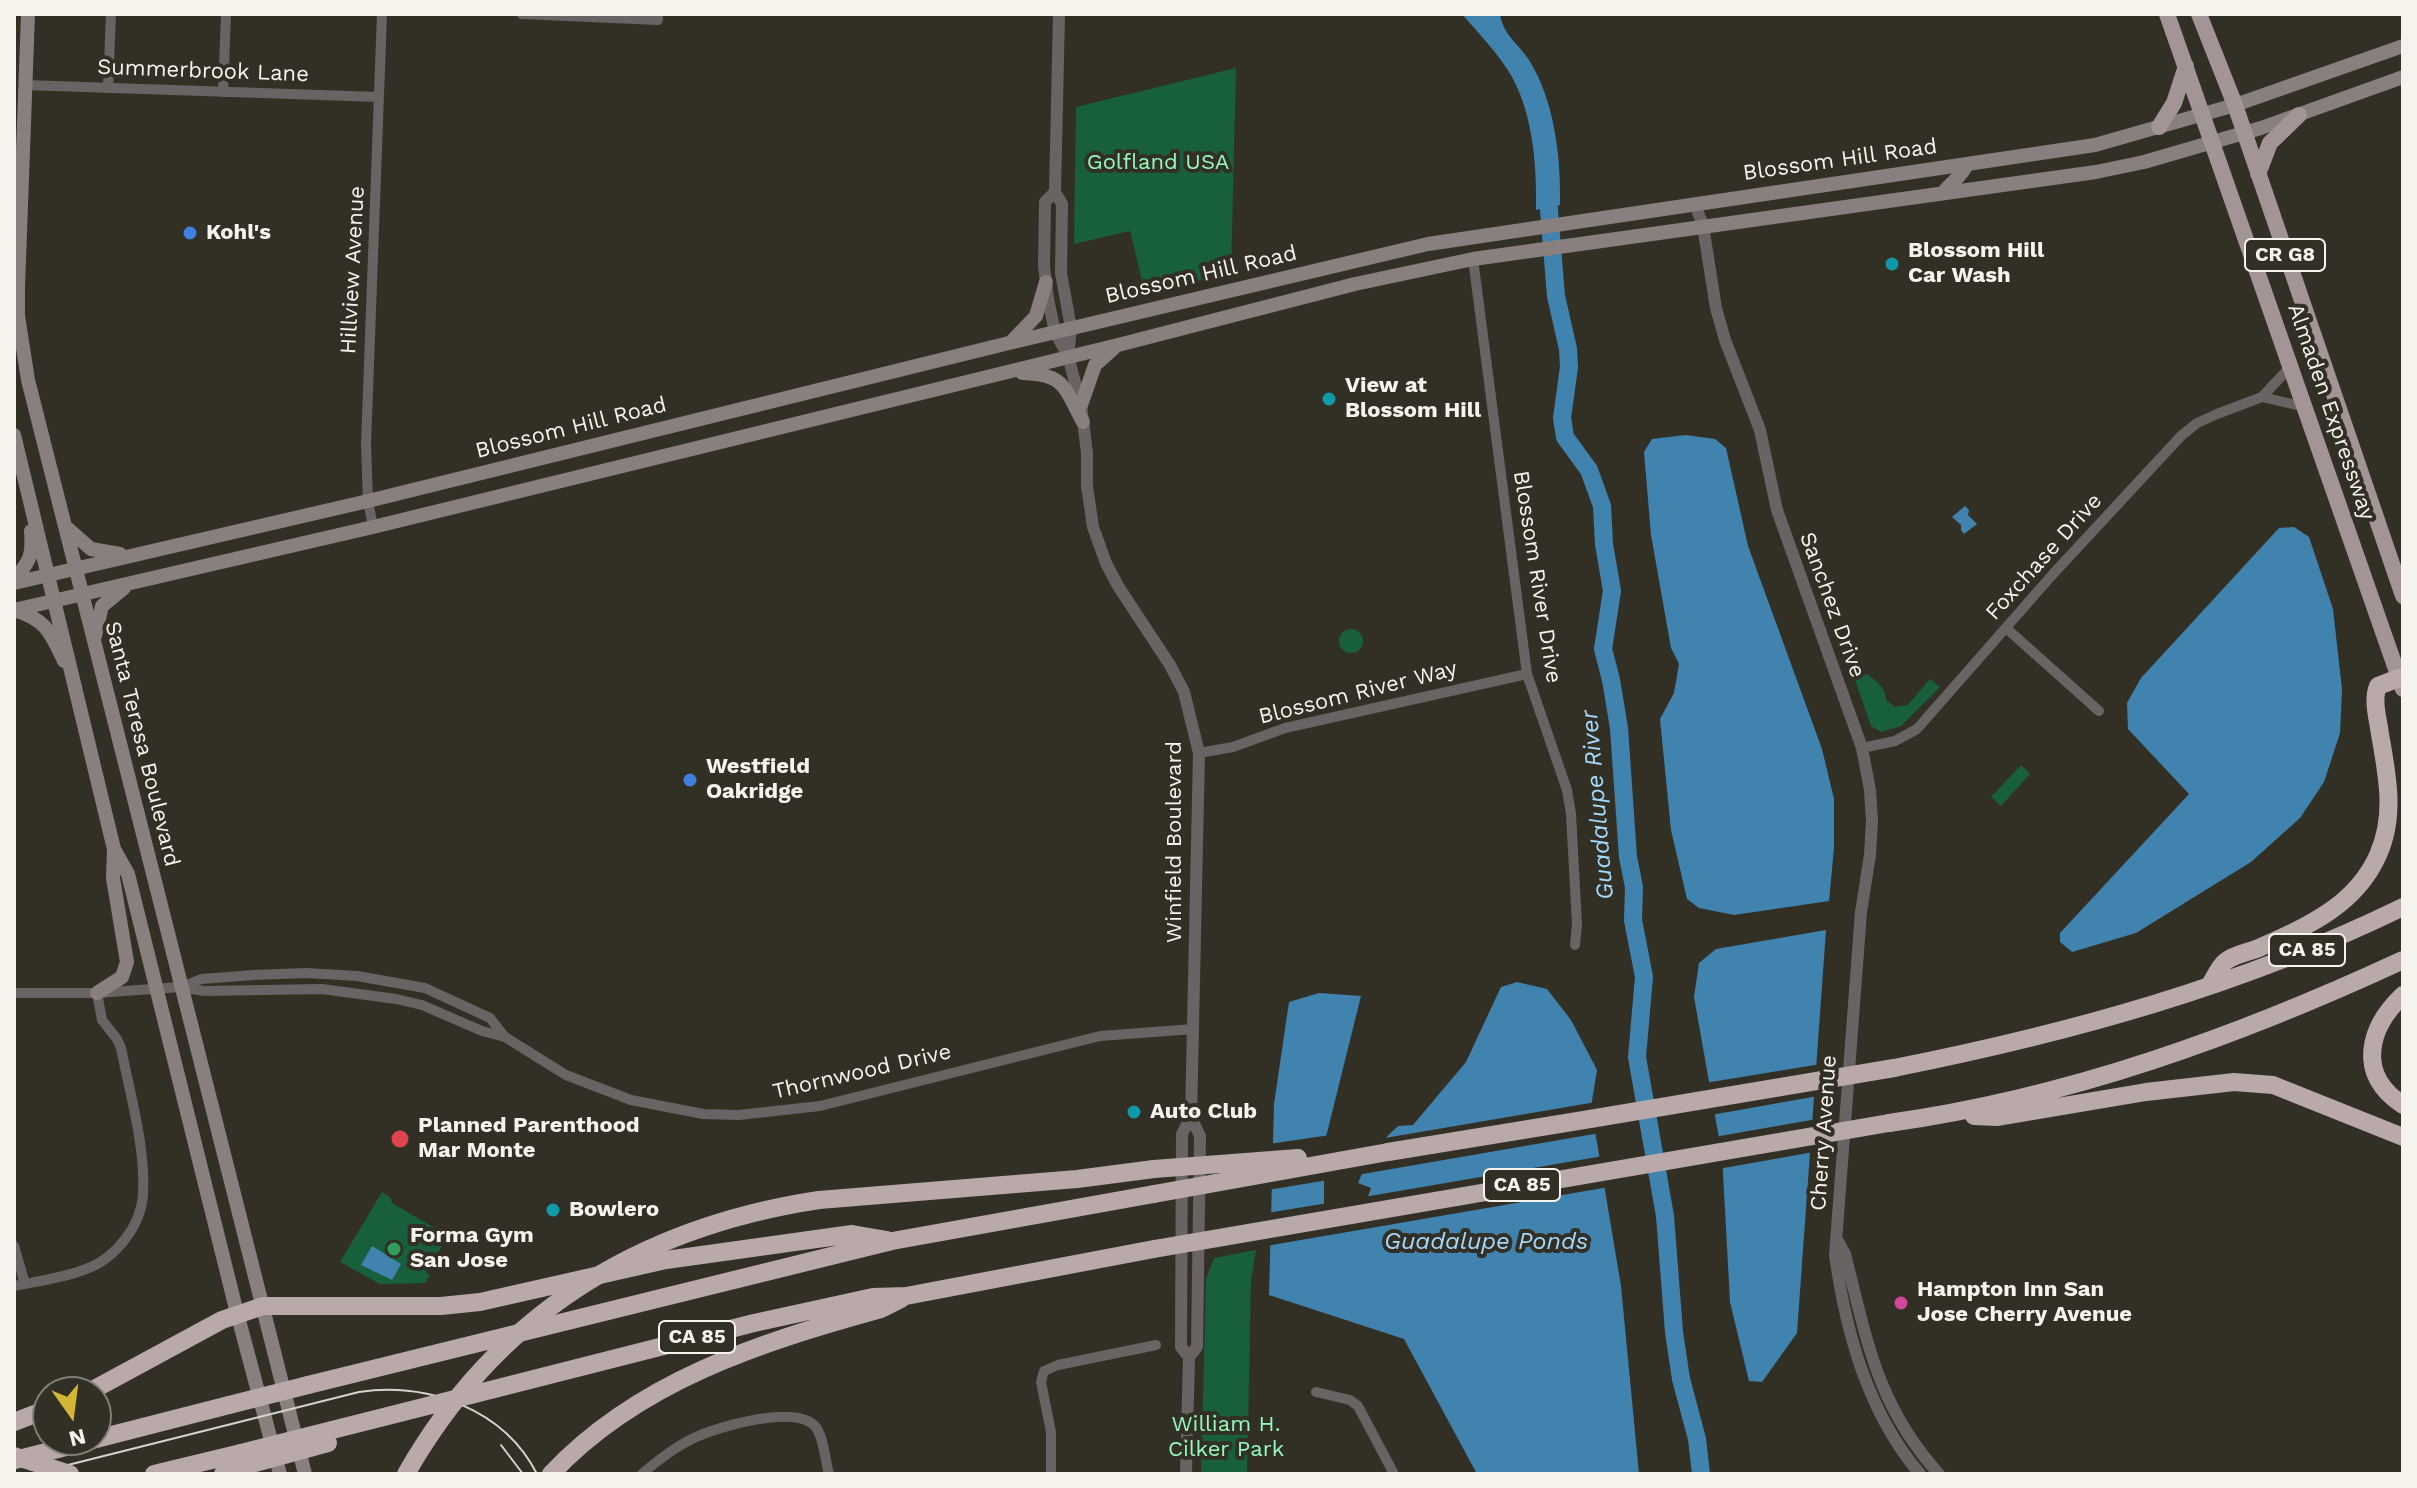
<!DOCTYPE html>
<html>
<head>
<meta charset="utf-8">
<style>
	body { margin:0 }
	#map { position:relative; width:2417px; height:1488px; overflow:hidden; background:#323025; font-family:"Work Sans",sans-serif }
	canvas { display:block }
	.frame { position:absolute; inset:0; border:16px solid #f5f3ec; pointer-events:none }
	.north { position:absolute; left:32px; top:1376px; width:80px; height:80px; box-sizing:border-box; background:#323025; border:2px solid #807e75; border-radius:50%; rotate:166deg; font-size:22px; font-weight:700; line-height:32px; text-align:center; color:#f5f3ec }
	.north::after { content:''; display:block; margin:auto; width:28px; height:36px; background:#d3b635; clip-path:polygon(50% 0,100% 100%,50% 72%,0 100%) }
</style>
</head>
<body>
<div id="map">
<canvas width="2417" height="1488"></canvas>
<div class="frame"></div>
<div class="north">N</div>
</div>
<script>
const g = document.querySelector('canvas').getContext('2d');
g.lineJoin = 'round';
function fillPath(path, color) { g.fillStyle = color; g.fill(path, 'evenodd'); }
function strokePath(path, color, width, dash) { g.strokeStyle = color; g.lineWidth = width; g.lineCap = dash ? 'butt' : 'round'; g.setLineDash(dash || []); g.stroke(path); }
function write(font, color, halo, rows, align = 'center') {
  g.font = font + ' "Work Sans",sans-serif'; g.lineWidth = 8; g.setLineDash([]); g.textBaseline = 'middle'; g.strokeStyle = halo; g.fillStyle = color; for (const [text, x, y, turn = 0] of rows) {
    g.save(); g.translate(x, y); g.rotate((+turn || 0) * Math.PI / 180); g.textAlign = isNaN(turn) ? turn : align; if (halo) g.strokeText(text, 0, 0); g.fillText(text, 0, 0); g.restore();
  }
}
const green = new Path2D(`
	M1236 68 1231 273 1145 293 1130 231 1074 244 1076 107Z
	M1339 641a12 12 0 1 1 24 0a12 12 0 1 1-24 0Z
	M1867 674C1877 682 1886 688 1886 700L1895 707 1908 705 1930 679 1940 687 1901 726 1881 732 1871 726 1855 680Z
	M2021 765 2030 774 2001 806 1991 797Z
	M382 1192 390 1197 392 1203 448 1236 426 1272 430 1275 425 1283 380 1284 340 1262Z
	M1256 1250 1251 1281 1247 1474H1201L1206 1279 1214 1258Z`);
const water = new Path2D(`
	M1462 14H1500C1503 35 1518 43 1529 60 1555 101 1561 159 1560 205L1536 210C1537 167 1533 115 1512 77 1499 54 1479 34 1462 14Z
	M1686 435 1715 439 1726 448 1748 546 1822 749 1834 799V848L1829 901 1734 915 1699 908 1687 899 1671 830 1660 719 1674 693 1679 664 1671 648 1651 535 1644 452 1652 439Z
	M1965 506 1969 510 1968 515 1977 524 1964 534 1961 530V525L1952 517Z
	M2294 527 2309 537 2333 609 2342 689 2340 733 2324 782 2300 818 2251 862 2136 933 2072 952 2060 942V933L2189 794 2128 729 2127 703 2141 678 2279 528Z
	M1826 930 1797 1333 1762 1382 1749 1381 1730 1302 1722 1155 1694 997 1699 963 1716 949Z
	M1517 982 1547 989 1571 1020 1597 1070 1591 1107 1621 1286 1639 1474H1477L1404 1339 1269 1295 1274 1104 1289 1002 1319 993 1361 996 1324 1145V1219L1337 1234C1355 1226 1365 1207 1371 1188L1358 1183 1371 1152 1398 1126 1413 1125 1466 1062 1501 987Z
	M372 1246 401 1264 392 1280 361 1265Z`);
const pier = new Path2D(`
	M1821 1064 1818 1096 1711 1115 1705 1083Z
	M1596 1102 1600 1133 1357 1175 1368 1150 1379 1139Z
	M1817 1119 1814 1152 1718 1169 1714 1137Z
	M1330 1135 1328 1146V1180L1268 1190 1269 1144Z
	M1603 1156 1609 1187 1266 1246 1267 1213 1328 1203V1218L1338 1229 1346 1225 1364 1197Z`);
const river = new Path2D(`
	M1547 185 1556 296 1568 349 1569 367 1562 418 1565 437 1589 470 1602 506 1604 544 1612 591 1603 649 1611 680 1619 728 1628 857 1634 887 1633 920 1644 977 1637 1057 1665 1216 1674 1332 1681 1379 1697 1439 1701 1474`);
const minor = new Path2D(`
	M522 14 658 20V14
	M25 85 379 97
	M108 88 111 14
	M223 92 226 14
	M1473 259 1527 674 1567 790 1571 814 1577 924 1575 945
	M2262 397 2305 407
	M373 527 368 501 366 444 382 14
	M2006 628 2099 711
	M1862 748 1895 741 1917 729 2053 574 2181 436 2197 423 2217 414 2262 397 2291 366
	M1199 753 1233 747 1285 728 1527 674
	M182 987 201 979 254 975 306 973 357 976 425 988 490 1018 505 1037
	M14 993H97L180 987 204 991 322 989 396 999 422 1005 482 1031 505 1037 566 1075 631 1100 703 1114 739 1115 820 1106 1100 1036 1194 1029
	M14 1246 25 1284
	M14 1286C37 1281 64 1278 86 1269 115 1259 141 1226 143 1195 146 1149 130 1094 121 1048L117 1039 102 1020 97 993
	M1316 1392 1350 1400 1358 1406 1394 1474
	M642 1474C658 1460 675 1447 694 1438 717 1427 794 1404 815 1426 824 1437 825 1460 829 1474
	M1051 1474V1432L1041 1382 1044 1371 1058 1365 1156 1345`);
const tertiary = new Path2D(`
	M1059 14 1055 192 1062 204 1061 273 1071 328 1068 356
	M1055 192 1045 202 1044 266 1048 299 1055 332 1068 356 1081 405 1087 453V486L1093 527 1106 563 1118 586 1170 665 1184 692 1199 753 1191 1117 1182 1134 1181 1347 1189 1357
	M1695 204 1703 226 1716 308 1725 340 1760 430 1777 510 1862 748 1870 790 1872 821 1870 855 1861 912 1835 1255C1846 1333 1868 1413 1920 1474
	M1838 1241 1845 1254C1867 1340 1877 1406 1939 1474
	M1186 1474 1189 1357 1197 1347 1200 1136 1191 1117`);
const secondary = new Path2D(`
	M28 14 18 287V316L28 380 305 1474
	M1943 193C1951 182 1962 177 1967 164
	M1011 342 1036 316 1046 282
	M1022 373C1065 374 1064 387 1083 422
	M1081 405 1095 365 1114 348
	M14 435 114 849 128 874 237 1313 280 1474
	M66 527 91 549 120 554
	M14 580C30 561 33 556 31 531
	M14 583 368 501 1009 343 1428 244 2095 145 2235 105 2403 46
	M14 610 373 527 1118 345 1355 284 1473 259 2096 172 2144 162 2261 128 2403 77
	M14 610C47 620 50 632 64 661
	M95 636 102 606 124 588
	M97 993 122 977 127 962 113 878 114 849`);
const primary = new Path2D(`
	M2167 14 2403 689
	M2199 14 2235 105 2403 596
	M2159 127 2174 103 2186 66
	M2258 174 2270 143 2299 115`);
const motorway = new Path2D(`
	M2209 986C2214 979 2219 966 2226 961 2235 954 2250 952 2261 947 2308 926 2356 905 2378 855 2396 815 2387 775 2380 734 2378 719 2372 700 2378 686L2399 678
	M2403 995C2368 1028 2356 1075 2403 1105
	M1894 1068C2070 1033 2241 986 2403 907
	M1974 1116 1998 1117 2146 1092 2234 1082 2273 1085 2403 1137
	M1889 1123C2068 1098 2239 1036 2403 960
	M1388 1152 1590 1119
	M819 1200 1077 1179 1154 1169
	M308 1385 892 1241 1154 1194
	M89 1392 222 1320 263 1306H441L480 1302 666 1260 852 1234 887 1240
	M455 1399 754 1323 873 1297 906 1296 1154 1249
	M14 1422 48 1409
	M96 1439 229 1405
	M15 1460 93 1440
	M154 1474 241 1453
	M223 1474 244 1466
	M551 1474C638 1381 761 1342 881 1309L901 1299`);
const tram = new Path2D(`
	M501 1445 523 1474
	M32 1474 359 1392C428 1382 504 1409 537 1474`);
const motorwayBridge = new Path2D(`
	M1590 1119 1894 1068
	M1154 1169 1298 1158
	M1154 1194 1388 1152
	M1154 1249 1889 1123
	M229 1405 308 1385
	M241 1453 455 1399
	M14 1456 70 1474
	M244 1466 328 1443
	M406 1474C497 1314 640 1227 819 1200`);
const markers = [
	[190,233,8,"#3f7fe0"],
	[1892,264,8,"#0f9aa8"],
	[1329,399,8,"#0f9aa8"],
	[690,780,8,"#3f7fe0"],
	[1134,1112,8,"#0f9aa8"],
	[400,1139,10,"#e0444e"],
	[553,1210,8,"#0f9aa8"],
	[394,1249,8,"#2e9e5b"],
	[1901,1303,8,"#d1479c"]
];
const shields = [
	[2285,255,80],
	[2307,950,76],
	[1522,1185,76],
	[697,1337,76]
];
const shieldNames = [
	["CR G8",2285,255],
	["CA 85",2307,950],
	["CA 85",1522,1185],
	["CA 85",697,1337]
];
const streetNames = [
	["Summerbrook Lane",203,71,2],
	["Blossom Hill Road",1840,160,-8],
	["Hillview Avenue",353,270,-87],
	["Blossom Hill Road",1201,275,-13],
	["Almaden Expressway",2331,412,71],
	["Blossom Hill Road",571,428,-14],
	["Foxchase Drive",2044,557,-48],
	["Blossom River Drive",1537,577,81],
	["Sanchez Drive",1832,605,70],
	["Blossom River Way",1358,693,-14],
	["Santa Teresa Boulevard",142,744,76],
	["Winfield Boulevard",1175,842,-90],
	["Thornwood Drive",862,1072,-13],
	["Cherry Avenue",1824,1133,-86]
];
const parkNames = [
	["Golfland USA",1158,163],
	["William H.",1226,1425],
	["Cilker Park",1226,1450]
];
const poiNames = [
	["Kohl's",206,233],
	["Blossom Hill",1908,251],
	["Car Wash",1908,276],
	["View at",1345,386],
	["Blossom Hill",1345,411],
	["Westfield",706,767],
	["Oakridge",706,792],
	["Auto Club",1150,1112],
	["Planned Parenthood",418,1126],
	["Mar Monte",418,1151],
	["Bowlero",569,1210],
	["Forma Gym",410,1236],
	["San Jose",410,1261],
	["Hampton Inn San",1917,1290],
	["Jose Cherry Avenue",1917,1315]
];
const waterNames = [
	["Guadalupe River",1598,805,-95],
	["Guadalupe Ponds",1486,1242]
];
fillPath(green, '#18603c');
fillPath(water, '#4183af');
fillPath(pier, '#323025');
strokePath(river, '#4183af', 18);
strokePath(minor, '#6a6363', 10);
strokePath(tertiary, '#6a6363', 12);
strokePath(secondary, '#8a7f7f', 14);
strokePath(primary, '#a39595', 16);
strokePath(motorway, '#b9a9a9', 18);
strokePath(tram, '#d5d3cb', 2);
strokePath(motorwayBridge, '#b9a9a9', 18);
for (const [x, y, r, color] of markers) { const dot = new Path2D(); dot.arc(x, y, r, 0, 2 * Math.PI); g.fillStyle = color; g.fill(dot); strokePath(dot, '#323025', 3); }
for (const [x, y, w] of shields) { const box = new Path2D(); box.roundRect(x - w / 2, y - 16, w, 32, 6); g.fillStyle = '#323025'; g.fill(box); strokePath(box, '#f5f3ec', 2); }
write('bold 20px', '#f5f3ec', null, shieldNames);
write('22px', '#f5f3ec', '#323025', streetNames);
write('22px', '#95f9be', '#323025', parkNames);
write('bold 22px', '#f5f3ec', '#323025', poiNames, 'left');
write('italic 24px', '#a5d9fe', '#323025', waterNames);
</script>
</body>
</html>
